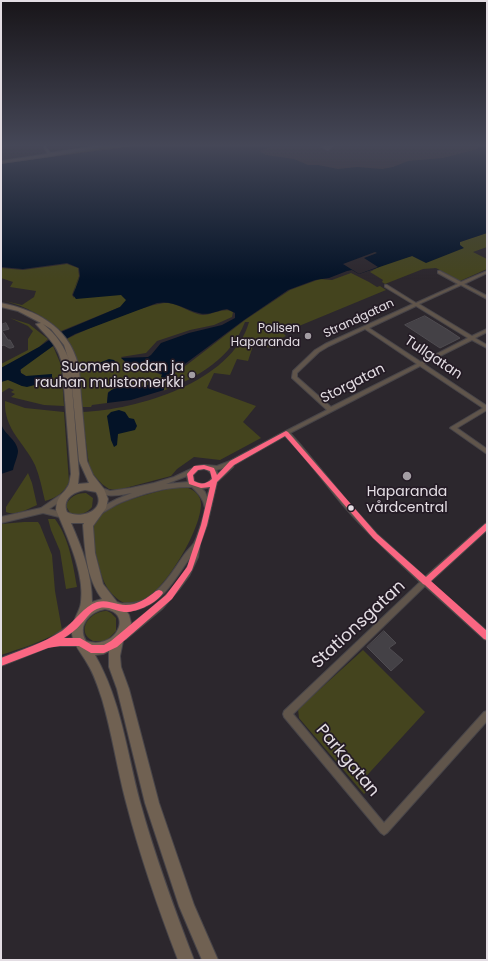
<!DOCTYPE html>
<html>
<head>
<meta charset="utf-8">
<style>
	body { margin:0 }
	#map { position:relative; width:488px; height:961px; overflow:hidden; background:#2c272d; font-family:Poppins,sans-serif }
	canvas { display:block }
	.frame { position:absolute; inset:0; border:2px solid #e3dde3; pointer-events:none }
</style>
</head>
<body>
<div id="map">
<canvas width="488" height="961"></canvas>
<div class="frame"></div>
</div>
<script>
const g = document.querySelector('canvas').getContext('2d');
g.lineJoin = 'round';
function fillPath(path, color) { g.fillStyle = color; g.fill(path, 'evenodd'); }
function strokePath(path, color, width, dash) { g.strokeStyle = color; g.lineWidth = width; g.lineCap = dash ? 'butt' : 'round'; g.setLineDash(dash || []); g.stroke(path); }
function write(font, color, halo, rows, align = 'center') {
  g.font = font + ' Poppins,sans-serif'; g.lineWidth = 3.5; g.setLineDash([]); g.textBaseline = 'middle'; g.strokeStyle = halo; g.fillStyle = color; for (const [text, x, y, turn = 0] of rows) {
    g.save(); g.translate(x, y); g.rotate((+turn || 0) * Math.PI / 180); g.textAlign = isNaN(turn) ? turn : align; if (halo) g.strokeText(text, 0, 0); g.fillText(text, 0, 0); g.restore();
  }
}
const green = new Path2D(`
	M117 144H159L97 150 1 164V162Z
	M487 233V247L473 252 487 259V269L460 281 436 268 423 269 385 284 382 282 383 280 370 272C397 255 432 253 463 248L460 245V242Z
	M67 264 78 268 79 276 72 295 74 298 75 288 79 278 169 279 120 307 61 331C46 317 25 306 5 301L22 305 34 297 36 291 10 287 13 282 1 278V268L23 270Z
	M351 273 369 282 377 287 380 286 386 290 299 326 300 328 289 333 288 332 283 333 286 336 271 343 277 348 253 346 248 361 237 359 230 375 214 373 207 388 256 406 243 422 261 438 220 460 194 457 177 469 171 476 129 487 117 490 109 489 102 484 93 474 89 465 82 412C137 410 232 382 249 322H245C231 358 199 377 163 391L164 390 151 384 141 387 117 388 108 392 107 403 92 405 91 407H82L76 358 67 339C83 330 153 301 168 303 180 304 191 314 203 315 212 315 224 307 233 312L232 317 214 325 190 330 157 341 146 353 121 357 126 364C139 361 150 371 162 375V377L167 378 188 364 245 320 290 290 320 279 332 280Z
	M10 318 29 324 48 339 39 347 1 368V364L28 350V339L33 331 28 326Z
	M53 346 61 365 64 406 44 405 11 397 15 394 11 392 14 390 9 388 1 393V382C9 377 15 382 22 386L32 376H26L21 373V368Z
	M5 401 25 408 64 412 69 482C64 493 56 498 45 501 42 489 40 477 35 465 24 442 4 430 5 401Z
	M28 473 32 483 37 505C28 509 16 516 6 512V507Z
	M180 486C190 487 201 493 201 504 201 530 166 588 144 600 138 603 131 603 126 604 108 595 102 581 98 562 96 553 91 541 91 532 92 504 158 492 180 486Z
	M86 493 93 498 92 507C86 514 79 516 70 513L66 506C69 497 76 493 86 493Z
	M48 519H55C69 538 73 564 77 587L66 589 60 551 51 530Z
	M24 522H38L40 525 52 555 55 591 62 630C43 642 22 648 1 655V524Z
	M107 611 111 613 116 618V631L106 641H93C74 631 91 610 107 611Z
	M363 650 425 712 360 783 367 791 364 794 299 718 298 709Z`);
const water = new Path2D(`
	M162 144H291L276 145 259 151 266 155 294 159 308 165H318L338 169 357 167 382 169 393 167 408 161 443 158 478 149V144H487V226L486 227 487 233 460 242V245L464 248 426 263 412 256 359 274 352 270 347 271 329 278 315 280 288 290 244 320 166 378 161 377 162 374C149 370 141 360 127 363L121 358 148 357 151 355 161 343 189 333 222 325 235 318V313L227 309C218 310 209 316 199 313 184 309 173 300 157 303L75 334 53 346 20 370 21 373 26 376 52 374V378L50 381 27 387 22 386 8 380 1 382V368L39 347 61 332 120 307 126 300 121 295 76 299 73 295 80 276 79 268 67 263 23 269 1 267V164L97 151Z
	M109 359 114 360 117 363 115 366C106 370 98 374 89 369L91 366Z
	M151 383H164V390L131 400 107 403 108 393C118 381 140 393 151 383Z
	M119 410 125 412 129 418 134 419 137 426 135 430 118 434 117 445 114 447 111 440 107 416 111 412Z
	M1 423C3 434 17 439 18 451 18 456 14 464 13 470L1 474Z`);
const pier = new Path2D(`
	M375 252 377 253 364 258 378 267 359 274 343 264Z`);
const building = new Path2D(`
	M425 316 448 330 460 338 440 348 405 325Z
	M6 323 9 329 2 331 8 340H10L14 347 11 348H9L4 345 1 346V325Z
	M384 631 396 643 389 648 403 660 391 671 367 647Z`);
const minor = new Path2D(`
	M5 144H10L1 147V145Z
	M42 144H44L50 153 108 144H115L50 156 1 163 2 161 48 154Z
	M329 144H335L328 150 321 147Z
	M438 271H440L461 282 487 271V273L464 284 487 296V299L461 285 419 304 472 336 487 329V332L475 338 487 345V348L472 340 424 364 487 406V410L457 428 487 449V454L450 428 451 427 483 408 420 366 290 433 299 443 347 501 377 534 425 577 485 524 487 523V530L430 582 487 631V640L484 639 425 586 293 714 384 823 484 712 487 711V721L387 833 384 835 381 833 284 717 283 714 284 711 420 582C393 557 366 532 342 504 323 481 306 457 285 436L234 465 233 467 217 482 207 525 200 544 198 557 189 576 180 588 162 609 126 639 123 640 120 639 119 636 120 633C145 614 184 586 192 555 177 575 165 601 139 609 131 611 122 612 114 609L113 607 114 605C124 601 133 606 144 600 162 590 173 571 184 555 187 551 191 547 194 543 197 538 205 513 205 508 204 499 198 493 192 487 169 486 144 493 122 502 114 505 108 510 100 514L98 513 97 511 98 509 117 499 132 493C120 495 104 499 96 489L97 487H99L110 491 131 488 154 483 174 477 191 469 196 466 204 465 217 466 230 461 284 432 327 410 292 378V377L293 371 315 350 325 344 413 304 385 287V285H387L416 303 458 284 438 273ZM416 306 468 338 421 362 369 328ZM365 329 417 364 331 407 297 377V373L319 352 329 346ZM224 468 218 474 216 470ZM204 469C209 470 212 473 212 478 207 485 201 486 194 481L193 475 198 470ZM187 476 188 482 166 484ZM210 487 207 497 205 492 202 489Z
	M63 493H67L68 495 67 497 49 509 65 513 66 515 65 517 63 518 43 513 1 523V517L41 508Z
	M78 619 81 620 82 623 81 626 62 639 80 638 83 639 84 642 83 645 80 646H51L1 666V658L46 641Z`);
const highway = new Path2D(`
	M1 303C36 310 68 326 78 364 80 374 80 386 81 397 83 418 85 440 87 461L93 475 104 489 108 499 106 508 93 526 95 553 103 584 117 602 122 604 129 615 131 623 129 631 123 641 120 656 121 667 129 689 159 803 194 905 218 960H202L179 906 145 803 117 689 109 667V651L103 654 95 655C121 700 127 753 140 802 155 856 174 908 194 960H178C158 908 140 856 126 802 117 768 112 733 102 699 98 687 94 674 87 663 82 654 73 644 72 634 70 622 80 613 81 602 85 574 67 536 56 510 57 494 64 495 69 484 70 481 70 477 71 474L62 363C57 344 48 338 36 324L41 323 18 311 1 307ZM43 324 51 329 64 345 70 364 79 461 89 483 78 484 79 474 70 363C65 347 56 334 43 324ZM85 490 96 492C107 510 81 520 67 512 62 499 73 492 85 490ZM71 523H84L83 525C85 550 86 578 102 599L92 602C92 574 82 548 71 523ZM105 609C134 613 116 651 86 641 77 626 89 612 105 609Z`);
const bus1 = new Path2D(`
	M286 431 288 432 377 534 426 577 485 524 487 523V530L431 581 487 631V640L484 639 425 585 423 584 421 582 373 538 285 436 234 465 217 482 207 525 192 570 172 599 117 647 104 653H91L79 646H60L48 648 1 666V658C22 650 43 643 62 631 74 622 84 606 97 602 105 600 110 602 118 604 133 608 145 600 156 591L159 590 162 591 163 593C157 603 136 613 124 612 116 611 108 606 100 608 91 610 87 618 81 624 76 630 70 634 64 638H80L92 645H104L111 641 166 595 187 567 201 525 210 487 201 488 189 484 187 474 194 466 204 465 214 468 217 475 230 461ZM204 469 210 471 212 479C206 484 201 485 194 481L193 475 198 470Z`);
const markers = [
	[308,336,4,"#a39da3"],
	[192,375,4,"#a39da3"],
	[407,476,5,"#a39da3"],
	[351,508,3.5,"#e3dde3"]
];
const farStreetnames = [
	["Strandgatan",359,319,-25]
];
const farPoinames = [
	["Polisen",300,329],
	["Haparanda",300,343]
];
const streetNames = [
	["Tullgatan",433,358,34],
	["Storgatan",353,384,-27]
];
const poiNames = [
	["Suomen sodan ja",184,367],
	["rauhan muistomerkki",184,383],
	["Haparanda",407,492,"center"],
	["vårdcentral",407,508,"center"]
];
const nearStreetnames = [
	["Stationsgatan",359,625,-43],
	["Parkgatan",347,761,50]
];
fillPath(green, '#44441e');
fillPath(water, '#041327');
fillPath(pier, '#2c272d');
fillPath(building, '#444146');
strokePath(building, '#4f4c51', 1);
strokePath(minor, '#484549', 2);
strokePath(highway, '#484549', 2);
fillPath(minor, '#60554b');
fillPath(highway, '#706152');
fillPath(bus1, '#fa6682');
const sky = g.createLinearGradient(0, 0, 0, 279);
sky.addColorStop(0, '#181519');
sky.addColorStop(0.52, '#454757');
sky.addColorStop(1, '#45475700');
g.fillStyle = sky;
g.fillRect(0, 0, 488, 279);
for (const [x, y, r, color] of markers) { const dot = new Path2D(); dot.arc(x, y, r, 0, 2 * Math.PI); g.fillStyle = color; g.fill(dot); strokePath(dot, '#241b25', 1.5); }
write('12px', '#e3dde3', '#241b25', farStreetnames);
write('12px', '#e3dde3', '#241b25', farPoinames, 'right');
write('14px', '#e3dde3', '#241b25', streetNames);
write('14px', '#e3dde3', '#241b25', poiNames, 'right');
write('17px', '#e3dde3', '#241b25', nearStreetnames);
</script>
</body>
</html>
